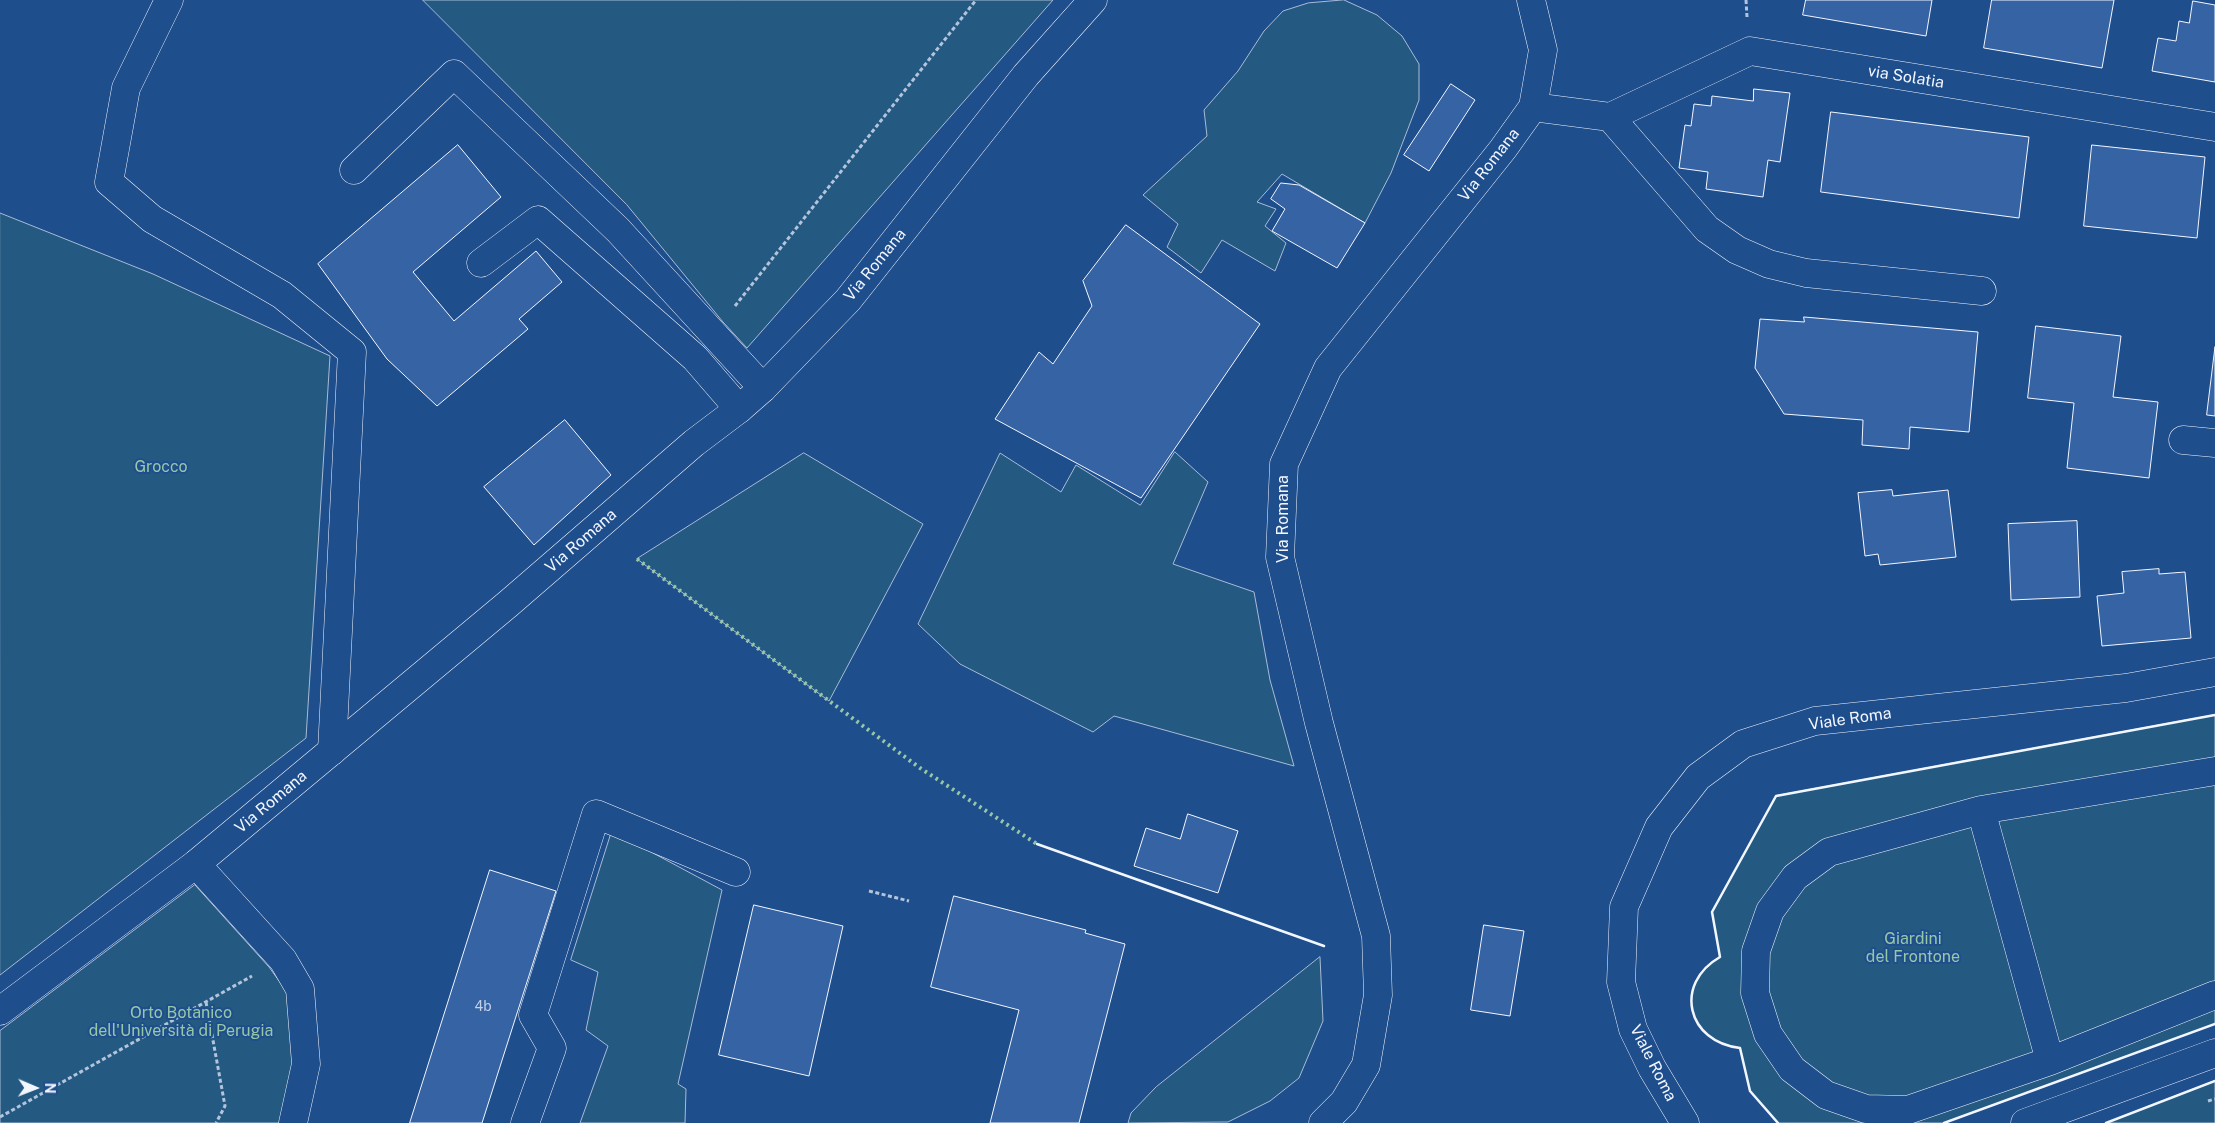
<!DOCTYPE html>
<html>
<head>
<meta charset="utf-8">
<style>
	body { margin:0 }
	#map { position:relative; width:2215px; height:1123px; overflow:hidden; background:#1f4e8c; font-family:"Public Sans",sans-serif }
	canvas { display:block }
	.north { position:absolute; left:10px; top:1063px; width:50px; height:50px; -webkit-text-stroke:4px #1f4e8c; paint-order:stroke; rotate:91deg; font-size:14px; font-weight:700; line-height:20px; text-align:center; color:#f2f6ff }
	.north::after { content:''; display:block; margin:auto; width:18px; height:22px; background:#f2f6ff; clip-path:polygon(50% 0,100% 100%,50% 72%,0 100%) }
</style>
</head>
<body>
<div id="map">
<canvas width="2215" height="1123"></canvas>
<div class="north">N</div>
</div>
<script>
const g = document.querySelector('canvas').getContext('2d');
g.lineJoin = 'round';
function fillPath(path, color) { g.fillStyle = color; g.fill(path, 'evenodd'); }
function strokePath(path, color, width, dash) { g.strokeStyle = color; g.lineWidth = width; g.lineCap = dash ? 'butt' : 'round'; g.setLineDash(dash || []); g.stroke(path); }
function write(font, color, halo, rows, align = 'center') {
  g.font = font + ' "Public Sans",sans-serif'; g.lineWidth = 4; g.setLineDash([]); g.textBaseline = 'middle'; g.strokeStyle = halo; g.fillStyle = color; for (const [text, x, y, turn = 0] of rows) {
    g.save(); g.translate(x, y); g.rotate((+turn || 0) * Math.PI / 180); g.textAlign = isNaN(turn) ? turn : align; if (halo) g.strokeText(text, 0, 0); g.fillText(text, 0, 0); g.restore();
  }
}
const green = new Path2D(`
	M423 0H1053L747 348 723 322 627 205Z
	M1344 0 1377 15 1402 36 1419 64V100L1391 173 1365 223 1282 174 1257 202 1276 209 1265 226 1286 243 1275 271 1222 240 1201 273 1167 247 1178 224 1143 195 1207 136 1204 110 1238 71 1264 31 1283 11 1308 3Z
	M0 213 153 274 330 356 306 738 0 975Z
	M1175 452 1208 482 1173 564 1254 592 1270 680 1294 766 1114 716 1093 732 960 664 918 624 1000 453 1061 492 1076 465 1140 505Z
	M804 453 923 524 829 701 637 559Z
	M2215 715V1024L1944 1123H1778L1750 1091 1740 1048C1687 1042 1673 984 1720 957L1712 912 1776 796Z
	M612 831 722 890 678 1084 686 1089 685 1123H580L608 1046 586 1030 598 972 571 960Z
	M195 885 269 967 290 996 296 1062 279 1123H0V1031Z
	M1320 957 1323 1021 1299 1078 1270 1101 1228 1122 1128 1123 1131 1113 1156 1087Z
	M2215 1081V1123H2106Z`);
const building = new Path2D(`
	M1806 0H1932L1926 36 1803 15Z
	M1992 0H2114L2102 68 1984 48Z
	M2193 1 2215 5V82L2152 71 2158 38 2176 41 2179 21 2189 23Z
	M1451 84 1475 100 1429 171 1404 155Z
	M1754 89 1790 93 1780 162 1768 160 1763 197 1706 189 1708 172 1679 168 1685 125 1691 126 1694 104 1711 106 1712 96 1753 101Z
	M1831 112 2029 137 2019 218 1821 192Z
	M458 145 501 197 413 272 454 321 536 251 562 282 519 319 528 329 437 406 387 359 318 264Z
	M2092 145 2205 157 2197 238 2084 226Z
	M1281 183 1299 185 1365 223 1337 268 1272 231 1285 209 1271 199Z
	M1126 225 1260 324 1141 498 995 419 1039 352 1053 364 1092 306 1083 281Z
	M1804 317 1978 332 1969 432 1910 427 1909 449 1862 445 1863 420 1784 414 1755 368 1760 319 1804 322Z
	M2036 326 2121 336 2113 397 2158 402 2149 478 2067 468 2074 403 2028 398Z
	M2215 347V416L2207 415Z
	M565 420 611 475 534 545 484 487Z
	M1892 490 1893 496 1948 490 1956 557 1880 565 1878 554 1865 556 1858 493Z
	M2077 521 2080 597 2011 600 2008 524Z
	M2159 569V574L2185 572 2191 638 2102 646 2097 596 2124 593 2122 572Z
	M1188 814 1238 831 1218 893 1134 866 1146 828 1180 839Z
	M490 870 556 891 482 1123H410Z
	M954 896 1086 930 1085 933 1125 944 1079 1123H990L1019 1010 931 987Z
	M754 905 843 926 809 1076 719 1055Z
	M1484 925 1524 931 1510 1016 1471 1010Z`);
const path = new Path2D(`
	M1746 0 1747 17
	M735 306 976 0
	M869 891 909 901
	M206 1002 225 1106 216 1123
	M2208 1101 2215 1099
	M0 1117 252 976`);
const minor = new Path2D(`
	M169 0 126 88 109 182 152 219 282 295 352 352 332 751
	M1533 107 1610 117 1750 51 2215 127
	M1610 117 1707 229 1737 250 1769 264 1806 273 1982 291
	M354 170 454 74 618 230 763 388
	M481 263 538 220 695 358 739 409
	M2183 440 2215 443
	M2215 771 1981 810 2050 1061 2215 995
	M1981 810 1829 852 1795 877 1770 911 1756 951 1755 993 1768 1034 1792 1069 1826 1095 1866 1109 1908 1110 2050 1061
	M196 864 283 960 300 989 306 1064 293 1123
	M525 1123 552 1048 533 1015 596 814 736 872
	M1685 1123 1652 1068 1633 1029 1621 982 1624 907 1659 827 1698 777 1743 744 1815 721 2126 688 2215 672
	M2025 1123 2215 1053`);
const major = new Path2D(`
	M0 1011 196 864 508 604 694 443 739 409 763 388 848 300 1026 75 1093 0
	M1323 1123 1344 1102 1366 1065 1378 995 1376 936 1319 723 1280 557 1284 464 1328 368 1503 149 1533 107 1543 50 1531 0`);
const hedge = new Path2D(`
	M637 559 920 768 1037 844`);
const wall = new Path2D(`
	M1037 844 1324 946
	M1778 1123 1750 1091 1740 1048C1687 1042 1673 984 1720 957L1712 912 1776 796 2215 715
	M1944 1123 2215 1024
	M2106 1123 2215 1081`);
const numberNames = [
	["4b",483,1007]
];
const streetNames = [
	["via Solatia",1906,77,9],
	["Via Romana",1489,165,-52],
	["Via Romana",875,265,-51],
	["Via Romana",1283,519,-90],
	["Via Romana",581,541,-41],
	["Viale Roma",1850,719,-8],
	["Via Romana",271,802,-40],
	["Viale Roma",1653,1063,63]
];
const parkNames = [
	["Grocco",161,467],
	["Giardini",1913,939],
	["del Frontone",1913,957],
	["Orto Botanico",181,1013],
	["dell'Università di Perugia",181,1031]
];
fillPath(green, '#245a82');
strokePath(green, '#a8bbd7', 1);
fillPath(building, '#3563a3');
strokePath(building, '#f2f6ff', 1);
strokePath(minor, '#f2f6ff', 29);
strokePath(major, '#f2f6ff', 29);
strokePath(path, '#b3c4dc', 3, [4, 2.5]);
strokePath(minor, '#1f4e8c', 28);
strokePath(major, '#1f4e8c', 28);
strokePath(hedge, '#97c8a6', 4, [2.5, 4]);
strokePath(wall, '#f2f6ff', 2.5);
write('14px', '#c3d1e8', null, numberNames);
write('16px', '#f2f6ff', '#1f4e8c', streetNames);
write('16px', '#97c8a6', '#1f4e8c', parkNames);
</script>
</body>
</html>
